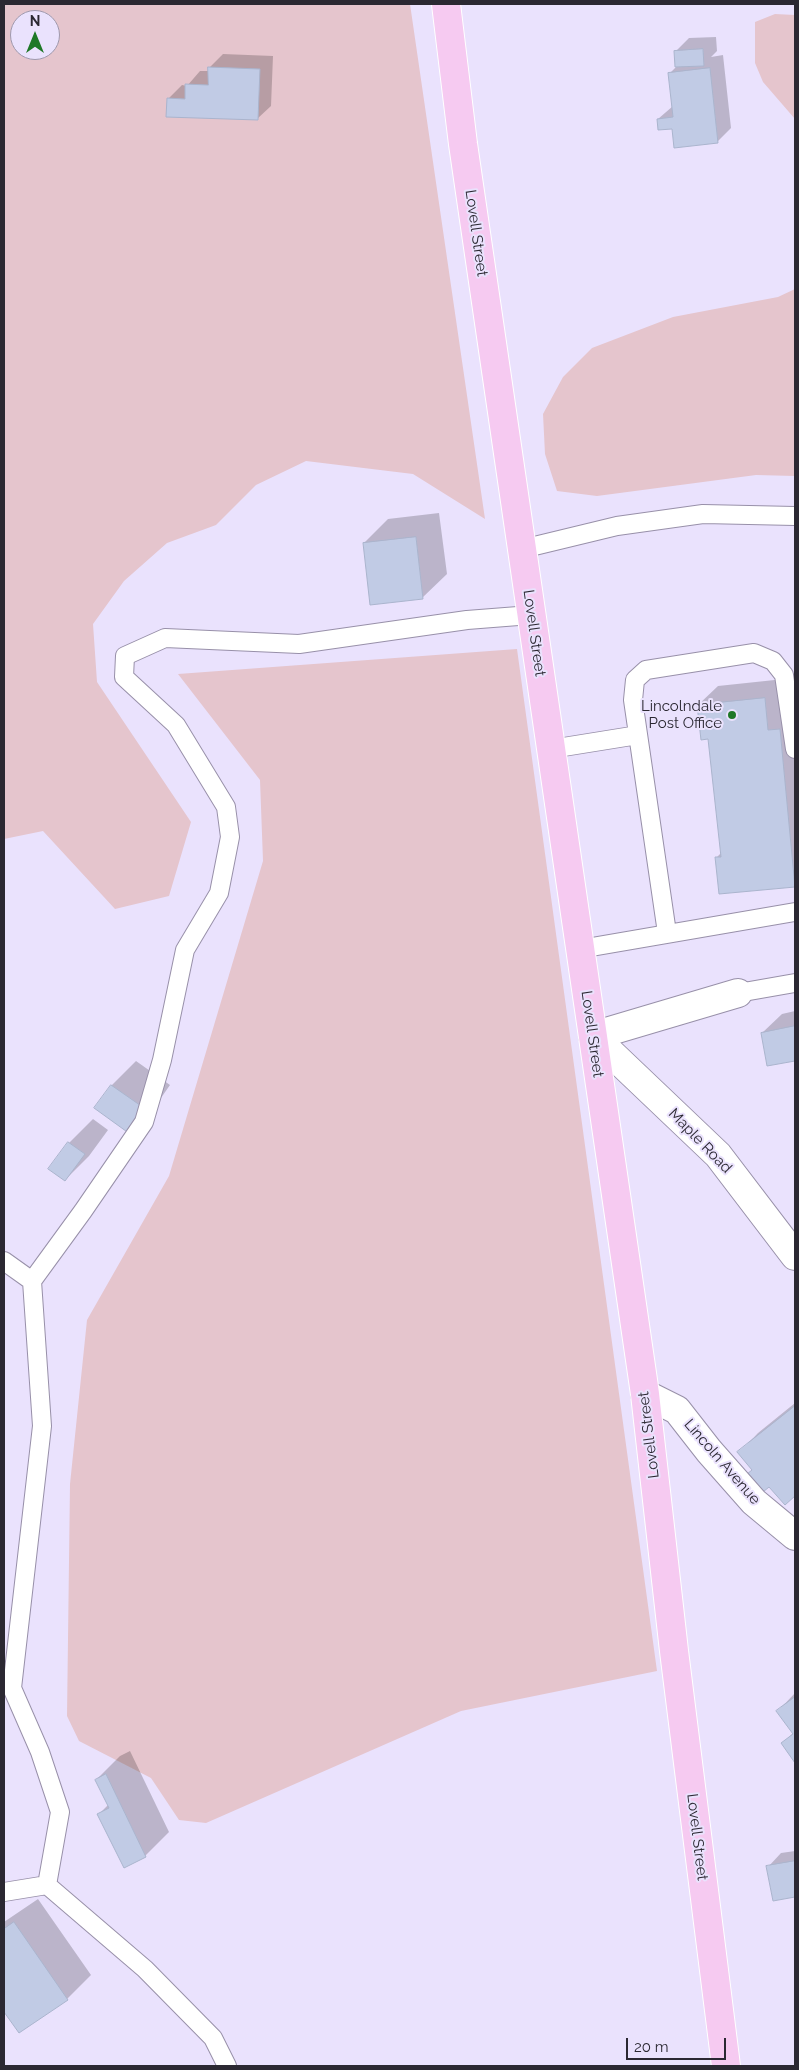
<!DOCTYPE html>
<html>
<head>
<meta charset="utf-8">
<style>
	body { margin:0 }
	#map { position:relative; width:799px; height:2070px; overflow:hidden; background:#eae2fd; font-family:Raleway,sans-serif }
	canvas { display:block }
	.frame { position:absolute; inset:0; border:5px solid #2b2832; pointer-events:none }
	.north { position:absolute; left:10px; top:10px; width:50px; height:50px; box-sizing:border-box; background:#eae2fd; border:1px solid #9e98ac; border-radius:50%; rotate:0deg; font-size:14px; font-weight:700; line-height:20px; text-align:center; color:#2b2832 }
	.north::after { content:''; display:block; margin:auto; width:18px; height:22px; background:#1e7827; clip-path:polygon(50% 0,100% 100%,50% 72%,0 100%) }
	.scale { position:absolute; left:626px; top:2038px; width:100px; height:22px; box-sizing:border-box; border:2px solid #2b2832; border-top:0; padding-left:6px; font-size:15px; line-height:18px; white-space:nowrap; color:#2b2832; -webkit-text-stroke:4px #eae2fd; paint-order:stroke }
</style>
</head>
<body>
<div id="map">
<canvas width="799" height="2070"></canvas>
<div class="frame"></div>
<div class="north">N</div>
<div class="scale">20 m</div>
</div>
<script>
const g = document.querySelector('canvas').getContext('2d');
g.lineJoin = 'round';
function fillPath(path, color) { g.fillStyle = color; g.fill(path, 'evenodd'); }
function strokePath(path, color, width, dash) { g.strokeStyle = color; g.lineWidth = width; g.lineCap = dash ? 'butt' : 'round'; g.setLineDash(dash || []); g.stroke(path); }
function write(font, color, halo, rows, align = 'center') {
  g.font = font + ' Raleway,sans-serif'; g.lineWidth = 4; g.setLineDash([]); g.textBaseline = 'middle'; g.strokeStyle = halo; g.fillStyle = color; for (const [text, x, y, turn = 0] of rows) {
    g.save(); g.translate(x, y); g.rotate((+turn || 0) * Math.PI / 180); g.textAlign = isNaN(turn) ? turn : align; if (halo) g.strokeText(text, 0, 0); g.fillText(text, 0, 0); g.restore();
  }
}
const green = new Path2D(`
	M4 4H410L485 519 413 474 306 461 256 485 216 525 167 543 124 581 93 624 97 682 191 822 169 896 115 909 43 831 4 839ZM20 20H50V50H20Z
	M775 14 795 15V119L763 82 755 63V22Z
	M795 289V476L756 475 597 496 557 491 545 454 543 414 563 377 592 348 673 317 778 297Z
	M517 649 657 1671 461 1711 206 1823 179 1820 151 1778 79 1741 67 1716 70 1484 87 1320 169 1176 263 861 260 780 178 674Z`);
const shadow = new Path2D(`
	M716 37 717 51 711 57 723 55 731 128 717 142 673 127 658 119 673 106 669 74 676 67V51L689 38Z
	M223 54 273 56 271 106 257 119 168 99 182 85 187 86 200 71H209L210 67Z
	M439 513 447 574 422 598 364 543 388 519Z
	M784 679 795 711V886L720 893 716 858 722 852 709 737 698 705 718 686Z
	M795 1011V1060L768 1065 762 1033 782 1014Z
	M136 1061 170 1085 154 1108H96L112 1085Z
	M93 1119 108 1130 89 1156 65 1180 69 1143Z
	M795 1403V1494L785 1503 739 1453 758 1433Z
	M795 1693V1761L783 1743 793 1733 778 1711Z
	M130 1751 169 1832 145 1856 99 1814 108 1805 96 1780 120 1756Z
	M795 1851V1896L774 1900 768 1867 781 1853Z
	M38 1899 91 1975 67 1999 19 2031 4 2009V1922Z`);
const building = new Path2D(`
	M703 49 704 66 675 67 674 51Z
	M208 67 260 69 258 120 166 117 167 98 185 99V84L208 85Z
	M710 68 718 143 674 148 672 129 658 130 657 119 673 117 668 73Z
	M416 537 423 599 370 605 363 543Z
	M765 698 768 730 780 729 795 887 719 894 715 857H721L708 739 701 740 697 705Z
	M795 1026V1061L767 1066 761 1033Z
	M111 1085 147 1110 130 1134 94 1108Z
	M68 1142 85 1154 65 1181 48 1169Z
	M795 1406V1496L785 1505 769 1487 763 1492 747 1474 752 1470 737 1452Z
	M795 1697V1763L781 1743 793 1734 776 1711Z
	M106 1774 146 1857 124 1868 97 1814 109 1808 95 1780Z
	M795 1861V1897L773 1901 766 1866Z
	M14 1922 68 2000 19 2033 4 2012V1929Z`);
const service = new Path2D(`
	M522 549 617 526 703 514 795 516
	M551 749 638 735
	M667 933 633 700 635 680 646 670 754 653 773 661 784 675 795 749
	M580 949 795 912
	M738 993 795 983
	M4 1261 32 1281 42 1426 12 1688 40 1752 60 1812 47 1885
	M32 1281 83 1211 144 1122 162 1060 185 950 219 893 230 837 226 807 176 725 124 677 125 656 165 638 299 644 467 620 531 615
	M4 1892 47 1885 145 1969 213 2038 227 2066`);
const minor = new Path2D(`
	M738 993 593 1036 718 1155 795 1256
	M645 1394 677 1410 709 1451 754 1502 795 1536`);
const primary = new Path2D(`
	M446 4 463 144 645 1394 674 1651 726 2066`);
const markers = [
	[732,715,5,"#1e7827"]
];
const streetNames = [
	["Lovell Street",476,233,82],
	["Lovell Street",534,633,82],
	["Lovell Street",592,1034,82],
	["Maple Road",700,1141,46],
	["Lovell Street",649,1435,-97],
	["Lincoln Avenue",722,1462,49],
	["Lovell Street",697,1837,83]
];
const poiNames = [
	["Lincolndale",722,706],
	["Post Office",722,723]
];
fillPath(green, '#e5c5cd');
fillPath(shadow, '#0003');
fillPath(building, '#c1cbe5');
strokePath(building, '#aab4cd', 1);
strokePath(service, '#9890a9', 20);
strokePath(minor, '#9890a9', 30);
strokePath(primary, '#fff', 30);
strokePath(service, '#fff', 18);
strokePath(minor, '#fff', 28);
strokePath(primary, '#f6caf1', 28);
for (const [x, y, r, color] of markers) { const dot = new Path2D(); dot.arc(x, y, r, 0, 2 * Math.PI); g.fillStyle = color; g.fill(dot); strokePath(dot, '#eae2fd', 2); }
write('15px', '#2b2832', '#eae2fd', streetNames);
write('15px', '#2b2832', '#eae2fd', poiNames, 'right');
</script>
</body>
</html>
